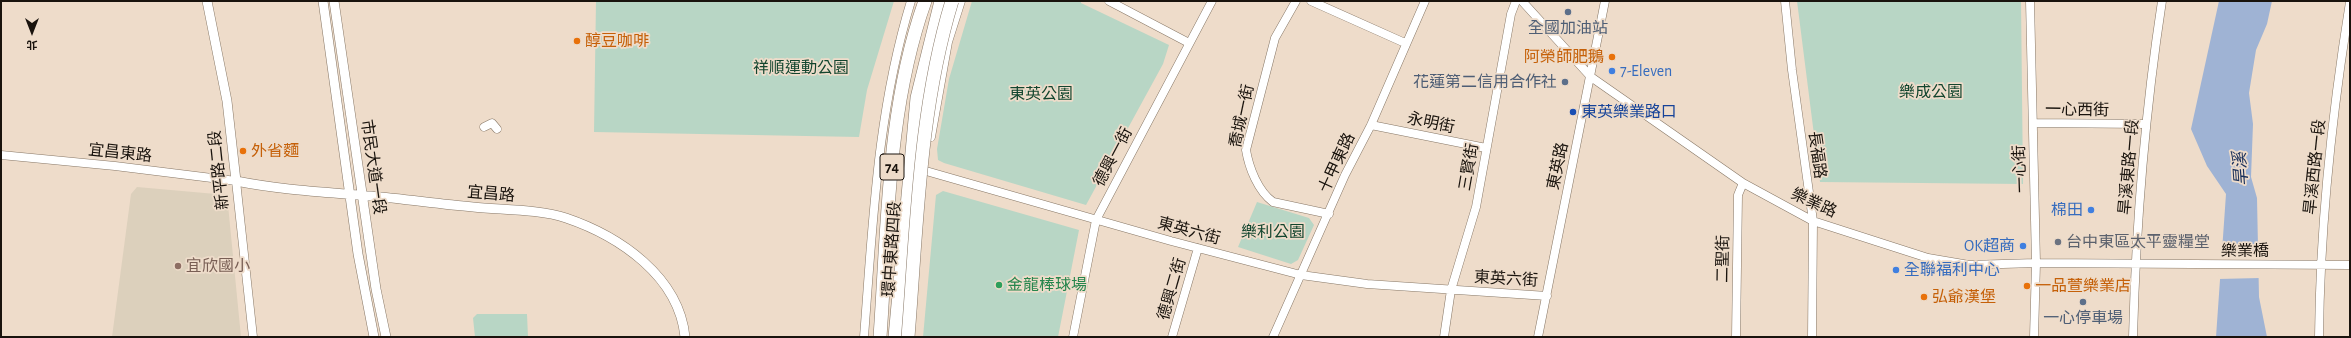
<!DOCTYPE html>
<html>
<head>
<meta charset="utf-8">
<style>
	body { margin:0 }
	#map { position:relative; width:2351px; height:338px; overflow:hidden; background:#eedcca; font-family:"Alegreya Sans","Noto Sans TC",sans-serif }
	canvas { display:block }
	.frame { position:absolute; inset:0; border:2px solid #19130d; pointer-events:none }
	.north { position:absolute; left:12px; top:12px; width:40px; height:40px; -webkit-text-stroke:3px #eedcca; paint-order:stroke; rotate:180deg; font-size:11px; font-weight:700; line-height:16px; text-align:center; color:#19130d }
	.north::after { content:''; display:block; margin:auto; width:14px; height:18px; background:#19130d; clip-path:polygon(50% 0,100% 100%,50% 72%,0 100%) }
</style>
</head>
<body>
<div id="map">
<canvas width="2351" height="338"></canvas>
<div class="frame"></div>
<div class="north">北</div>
</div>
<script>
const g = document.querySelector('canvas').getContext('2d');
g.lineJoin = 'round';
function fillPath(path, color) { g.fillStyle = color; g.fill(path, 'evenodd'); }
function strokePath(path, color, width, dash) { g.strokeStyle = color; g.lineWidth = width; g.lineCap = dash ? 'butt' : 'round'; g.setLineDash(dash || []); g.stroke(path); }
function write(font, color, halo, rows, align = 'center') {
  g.font = font + ' "Alegreya Sans","Noto Sans TC",sans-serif'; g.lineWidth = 3.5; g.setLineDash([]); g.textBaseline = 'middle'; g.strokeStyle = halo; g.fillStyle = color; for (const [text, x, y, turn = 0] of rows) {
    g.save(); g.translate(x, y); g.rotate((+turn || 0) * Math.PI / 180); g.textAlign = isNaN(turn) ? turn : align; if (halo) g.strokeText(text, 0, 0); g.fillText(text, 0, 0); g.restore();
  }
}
const education = new Path2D(`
	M137 187 227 195 241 337H112L131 194Z`);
const green = new Path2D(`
	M596 1H894L867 90 859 137 594 132Z
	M972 1H1081V3L1169 45 1163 64 1086 205 944 163 938 160 937 149 949 79Z
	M1797 1H2021L2023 184 1820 182Z
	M943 191 1079 230 1058 337H923L936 195Z
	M1257 202 1309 218 1314 225 1298 260 1291 264 1238 247Z
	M477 314H527L528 337H475L473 318Z`);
const water = new Path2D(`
	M2219 1H2272L2267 24 2256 50 2249 93 2253 124 2251 177 2257 198 2259 297 2267 337H2216L2226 194 2207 166 2191 129Z`);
const pier = new Path2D(`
	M2259 251 2260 278 2218 279 2220 252Z`);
const minor = new Path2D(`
	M1109 1 1189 43
	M1296 1 1275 38 1246 150C1249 168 1258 191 1273 202L1329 214
	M1311 1 1405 43
	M1522 1 1591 77 1743 183 1813 221 1928 258 1969 265 2036 263 2350 265
	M1785 1 1792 70 1813 221 1812 337
	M2030 1 2036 263 2034 337
	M2033 123 2146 124
	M1371 125 1486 148
	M484 127 492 123 497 129
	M931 137 948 42 961 1
	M1 155 115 166 236 181 253 337
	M926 171 1171 241 1301 275 1367 284 1547 296
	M864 337C873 222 877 112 911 1
	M1073 337 1096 220 1212 1
	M1172 337 1198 248
	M1273 337 1345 175 1371 125 1425 1
	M1444 337 1451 290 1476 207 1511 14 1516 1
	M1538 337 1605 1
	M1736 337 1738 195 1743 183
	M2133 337C2136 224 2145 112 2162 1
	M2319 337C2320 225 2332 113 2350 2`);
const tertiary = new Path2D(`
	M207 1 227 101 236 181C281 190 325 192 371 196 405 199 439 204 473 207 501 210 539 209 566 218 619 236 679 276 685 337
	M323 1 358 254 374 337
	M334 1 376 289 386 337`);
const trunk = new Path2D(`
	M880 337C888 225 887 108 925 1
	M895 337 917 98 941 1`);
const trunkBridge = new Path2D(`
	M908 337C917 226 919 109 952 1`);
const markers = [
	[1568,12,4,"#5c6f8a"],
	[577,41,4,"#e8710a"],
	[1612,57,4,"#e8710a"],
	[1612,71,4,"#3f7fe0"],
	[1565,82,4,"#5c6f8a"],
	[1573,112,4,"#1a4fb4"],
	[243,151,4,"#e8710a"],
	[2091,210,4,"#3f7fe0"],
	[2058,242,4,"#6b7280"],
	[2023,246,4,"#3f7fe0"],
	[178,266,4,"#8d6e63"],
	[1896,270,4,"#3f7fe0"],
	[999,285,4,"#2e9e5b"],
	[2027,286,4,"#e8710a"],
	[1924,297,4,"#e8710a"],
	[2083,302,4,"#5c6f8a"]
];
const shields = [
	[892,167,24]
];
const shieldNames = [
	["74",892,167]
];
const serviceNames = [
	["全國加油站",1568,28],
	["花蓮第二信用合作社",1557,82,"right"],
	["一心停車場",2083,318]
];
const foodNames = [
	["醇豆咖啡",585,41],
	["阿榮師肥鵝",1604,57,"right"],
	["外省麵",251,151],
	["一品萱樂業店",2035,286],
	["弘爺漢堡",1932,297]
];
const parkNames = [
	["祥順運動公園",801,68],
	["樂成公園",1931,92],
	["東英公園",1041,94],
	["樂利公園",1273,232]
];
const shopNames = [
	["7-Eleven",1620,71],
	["棉田",2083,210,"right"],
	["OK超商",2015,246,"right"],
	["全聯福利中心",1904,270]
];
const streetNames = [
	["一心西街",2077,110,1],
	["喬城一街",1242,116,-78],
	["永明街",1431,123,12],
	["宜昌東路",120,153,6],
	["長福路",1817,155,82],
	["德興一街",1113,157,-62],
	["十甲東路",1337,163,-65],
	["東英路",1558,166,-78],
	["市民大道一段",373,167,82],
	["三賢街",1469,167,-80],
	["旱溪東路一段",2129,167,-85],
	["旱溪西路一段",2315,167,-84],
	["一心街",2020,169,-92],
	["新平路二段",219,170,-96],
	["宜昌路",491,194,5],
	["樂業路",1814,203,24],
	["東英六街",1189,231,15],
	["環中東路四段",892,249,-86],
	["樂業橋",2245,251],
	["二聖街",1723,259,-89],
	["東英六街",1506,279,3],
	["德興二街",1172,289,-74]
];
const transitNames = [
	["東英樂業路口",1581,112]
];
const worshipNames = [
	["台中東區太平靈糧堂",2066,242]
];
const educationNames = [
	["宜欣國小",186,266]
];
const leisureNames = [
	["金龍棒球場",1007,285]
];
const waterNames = [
	["旱溪",2241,169,-94]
];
fillPath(education, '#dcd0bc');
fillPath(green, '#b8d6c5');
fillPath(water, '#9fb3d4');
fillPath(pier, '#eedcca');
strokePath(minor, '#877766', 9);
strokePath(tertiary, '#877766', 10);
strokePath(trunk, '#877766', 14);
strokePath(minor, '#fff', 8);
strokePath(tertiary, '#fff', 9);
strokePath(trunk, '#fff', 13);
strokePath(trunkBridge, '#877766', 14, []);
strokePath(trunkBridge, '#fff', 13);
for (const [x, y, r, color] of markers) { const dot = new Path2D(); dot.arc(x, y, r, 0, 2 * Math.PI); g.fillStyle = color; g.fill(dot); strokePath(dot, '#eedcca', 1.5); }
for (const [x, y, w] of shields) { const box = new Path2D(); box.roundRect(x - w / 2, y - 13, w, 26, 3); g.fillStyle = '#eedcca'; g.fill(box); strokePath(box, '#19130d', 1); }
write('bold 15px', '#19130d', null, shieldNames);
write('16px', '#4e5e75', '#eedcca', serviceNames);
write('16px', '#c56008', '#eedcca', foodNames, 'left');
write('16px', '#12452e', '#eedcca', parkNames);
write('16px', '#366cbe', '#eedcca', shopNames, 'left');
write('16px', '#19130d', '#eedcca', streetNames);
write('16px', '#164399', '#eedcca', transitNames, 'left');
write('16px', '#5b616d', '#eedcca', worshipNames, 'left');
write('16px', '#785e54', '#eedcca', educationNames, 'left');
write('16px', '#27864d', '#eedcca', leisureNames, 'left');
write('italic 17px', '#182f5a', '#eedcca', waterNames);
</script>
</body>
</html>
